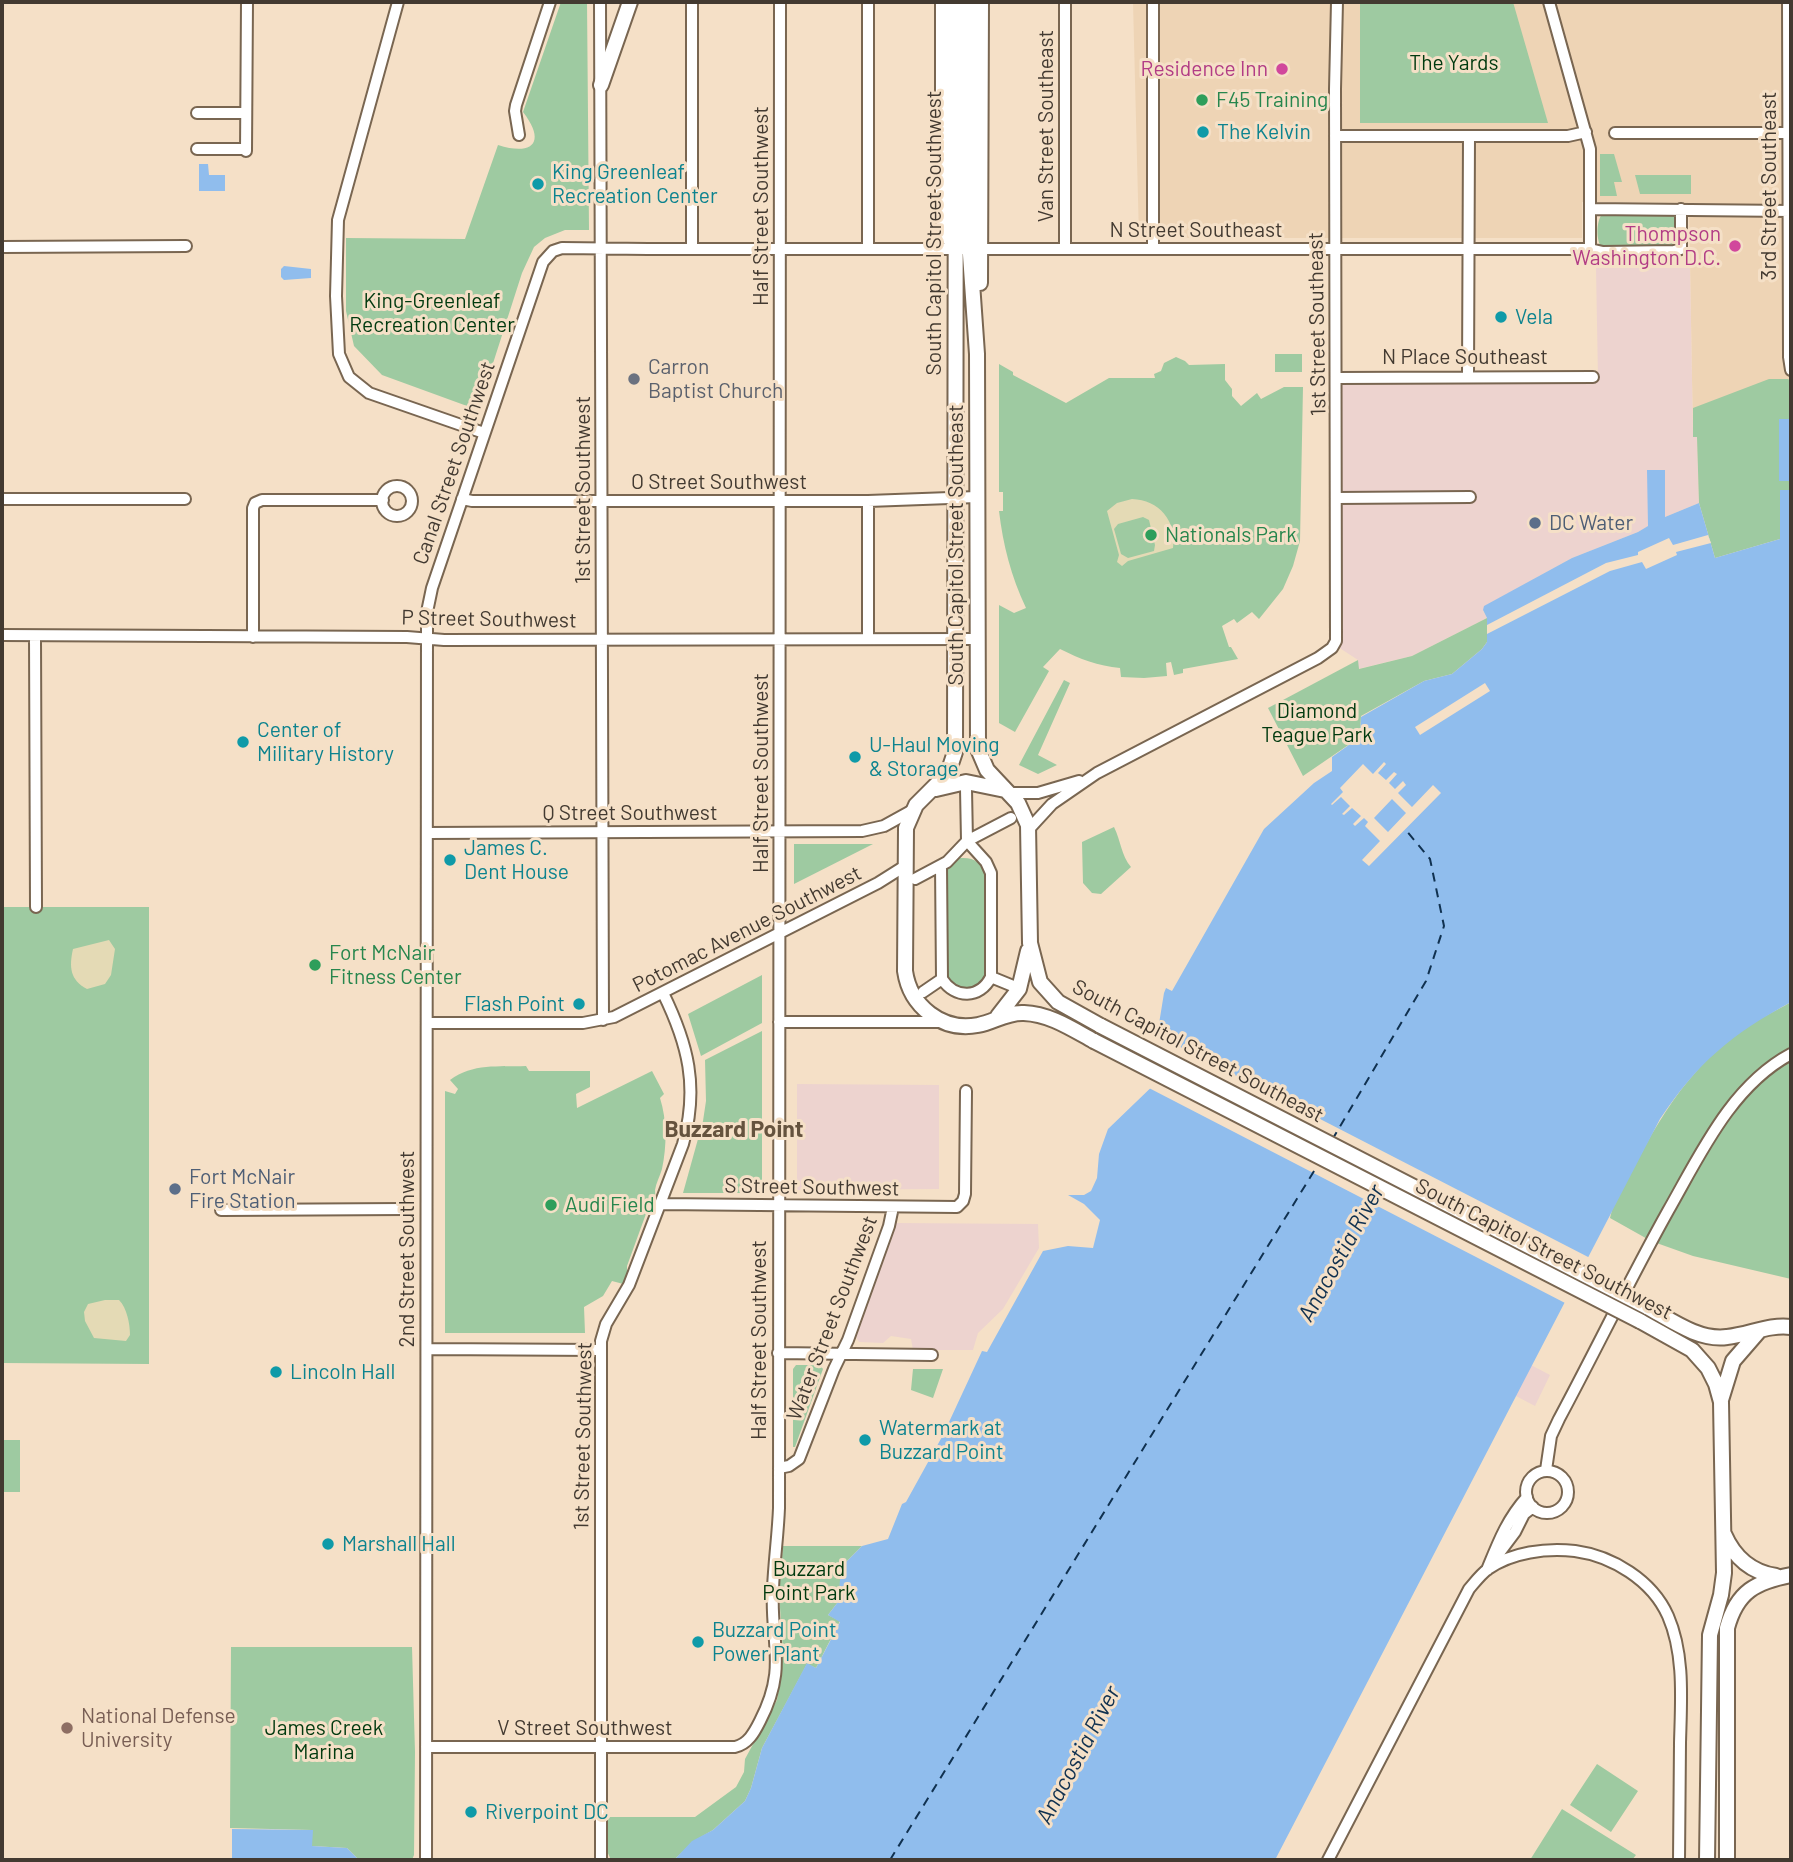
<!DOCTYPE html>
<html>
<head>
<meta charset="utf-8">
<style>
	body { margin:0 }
	#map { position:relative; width:1793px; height:1862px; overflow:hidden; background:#f5e0c7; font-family:Barlow,sans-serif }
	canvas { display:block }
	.frame { position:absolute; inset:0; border:4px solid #433a31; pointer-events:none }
</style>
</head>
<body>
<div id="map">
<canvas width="1793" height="1862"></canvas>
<div class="frame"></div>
</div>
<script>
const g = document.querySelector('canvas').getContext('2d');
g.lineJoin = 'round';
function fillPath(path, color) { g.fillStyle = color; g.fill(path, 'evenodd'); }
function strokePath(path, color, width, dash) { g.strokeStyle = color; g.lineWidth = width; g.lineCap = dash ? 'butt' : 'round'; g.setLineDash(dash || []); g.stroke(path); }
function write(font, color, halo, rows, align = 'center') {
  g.font = font + ' Barlow,sans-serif'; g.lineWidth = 6; g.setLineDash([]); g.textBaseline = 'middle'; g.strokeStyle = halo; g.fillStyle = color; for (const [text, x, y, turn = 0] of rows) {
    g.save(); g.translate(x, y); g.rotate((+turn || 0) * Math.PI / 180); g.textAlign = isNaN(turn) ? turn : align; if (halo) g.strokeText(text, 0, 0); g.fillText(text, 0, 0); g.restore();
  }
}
const built = new Path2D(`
	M1133 2H1791V504L1699 503 1697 437H1693L1689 203 1582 202V238H1139Z`);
const industrial = new Path2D(`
	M1596 268H1690L1693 436 1697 437 1699 503 1665 517 1638 532 1572 558 1485 606 1483 611 1487 618 1412 656 1358 669V660L1335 645 1337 378 1598 379Z
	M797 1084 939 1085V1189L797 1190Z
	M896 1223 1038 1224 1039 1248 1003 1309 978 1333 973 1350H913L911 1339 891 1336 883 1343 859 1342 856 1337Z
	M1491 1344 1550 1375 1535 1406 1516 1396Z`);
const green = new Path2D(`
	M561 2H587L589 230H565L545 238 534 247 522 273 478 410 382 375 354 346 346 311V238L465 239 498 145C532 156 547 143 523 112Z
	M1360 2H1513L1548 123H1360Z
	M1600 154H1614L1622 182H1614L1617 196H1600Z
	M1635 175H1691V194H1640Z
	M1602 214H1673L1676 217V245L1674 248H1602C1596 241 1596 222 1602 214Z
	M1275 354H1302V372H1275Z
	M1176 357 1185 361 1189 365 1225 364V380L1232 389V396L1241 406 1257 393 1261 399 1284 387H1303L1300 541 1293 566 1283 589 1259 619 1252 612 1237 623 1234 619 1222 626 1229 647H1231L1238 659 1183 669V673L1174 675 1171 662 1166 663 1167 676 1144 678 1121 677 1120 668C1098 666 1080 659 1060 649L1043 667 1049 671 1015 732 999 723V605L1014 613 1026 608C1011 576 1003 545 999 511H1003V492H999V364L1013 372V375L1066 403 1109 378H1155L1154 374 1161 371 1164 363Z
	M1769 379H1788L1791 381V490H1780V539L1715 558 1699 503 1697 437H1693V408Z
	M1487 618V642L1482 649 1452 674 1424 681 1361 716 1360 737 1303 776 1268 708 1358 660 1359 669 1412 656Z
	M1064 680 1070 683 1038 755 1057 765 1038 774 1019 765Z
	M1114 827C1121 841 1121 855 1131 867L1101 894 1092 893 1083 883 1082 842Z
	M794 844H873L794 884Z
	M960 858C975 857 981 863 987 875L988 973 982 985 966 992 946 980 945 873 951 864Z
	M2 907H149V1364L2 1363Z
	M762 975V1023L701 1056 688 1014Z
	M1791 1002V1279L1693 1256 1651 1241 1610 1218 1613 1206C1648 1140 1677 1078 1739 1032 1755 1020 1774 1012 1791 1002Z
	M762 1031V1189H754L753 1193H683L703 1121 706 1101 705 1060Z
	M526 1066 529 1071H590V1087L576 1094 577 1108 652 1071 664 1094 660 1098C667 1120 667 1146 662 1169 660 1176 656 1183 655 1190 655 1195 657 1204 656 1211H647L627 1266V1285L612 1281 603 1296 584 1307 585 1333H445V1091L455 1094 458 1089 450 1080C473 1063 498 1067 526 1066Z
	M796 1365H820L823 1369 795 1447H793V1369Z
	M913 1369H943L933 1398 911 1390Z
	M2 1440H20V1492H2Z
	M783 1546H862L847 1561 839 1589 838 1602 828 1615 840 1621 816 1668 807 1664 762 1748 751 1788 745 1801 713 1830 694 1841 676 1858 677 1860H611L607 1851V1817H695L736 1787 744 1772 745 1759 777 1700 780 1681 783 1651 779 1593Z
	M231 1647H412L415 1752 414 1855 412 1860H359L347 1848 312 1846V1830L230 1828Z
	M1597 1764 1638 1791 1611 1832 1570 1805Z
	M1562 1809 1636 1855 1632 1860H1530Z`);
const sand = new Path2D(`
	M1132 499C1159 500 1177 521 1173 548L1128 561 1122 566 1117 562 1119 555 1107 511 1117 503ZM1143 517 1149 520 1155 545 1154 551 1128 558 1121 554 1114 529 1118 524Z
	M109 940 115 949 111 975 105 984 87 989C70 980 69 967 73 949Z
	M105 1300H119C127 1308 130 1324 130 1335L126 1341 94 1338 85 1321 84 1312 88 1304Z`);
const water = new Path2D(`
	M199 164H208L209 175H225V191H199Z
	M284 266 311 269V278L284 280 281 277V269Z
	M1779 419H1791V481H1779Z
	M1647 470H1665V517L1699 503 1715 558 1780 539V490H1791V1002C1732 1034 1698 1062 1660 1119L1275 1860H677L676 1858 692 1841 713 1830 745 1801 751 1788 762 1748 807 1663 816 1668 840 1622 828 1615 838 1602 841 1569 847 1561 862 1546 888 1539 902 1504 906 1502 943 1435 982 1351 987 1352 1043 1251 1068 1246 1093 1248 1100 1220 1084 1204 1068 1195H1084L1091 1191 1097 1178 1099 1154 1108 1129 1163 1076 1158 1030 1164 993 1166 988 1172 991 1264 829 1314 783 1332 771V757L1360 737 1361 717 1424 681 1452 674 1482 649 1487 642V618L1483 610 1484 606 1572 558 1638 532 1648 526Z
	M232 1829 313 1830 312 1846 347 1848 359 1860H232Z`);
const pier = new Path2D(`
	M1708 535 1711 543 1676 552 1677 555 1646 569 1642 562 1610 571 1487 634V625L1606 563 1638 555V552L1669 538 1673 545Z
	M1485 683 1490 691 1420 735 1415 727Z
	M1384 762 1386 764 1378 773 1386 780 1394 772 1397 774 1389 783 1395 789 1403 781 1406 785 1398 793 1412 807 1433 785 1441 793 1369 866 1362 860 1380 841 1365 826 1368 822 1364 818 1355 826 1353 824 1361 816 1352 808 1344 815 1342 814 1350 806 1341 797 1332 805 1331 804 1343 792 1340 788 1363 764 1373 774ZM1392 799 1406 813 1388 832 1374 818Z
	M1155 1034 1592 1259 1567 1304 1147 1087 1161 1070Z`);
const ferry = new Path2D(`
	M1332 1140 1426 981 1444 926 1430 859 1405 829
	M890 1860 1319 1163`);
const minor = new Path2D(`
	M398 2 338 220 336 296 339 354 349 377 369 393 484 433
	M600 2 603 1020
	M868 2V249
	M1153 2V249
	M1549 2 1590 149V249
	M1788 2 1789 357 1791 370
	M197 113H246
	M1615 133H1791
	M519 135 515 111 516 105 550 2
	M1335 136H1568L1586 132
	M197 149H246
	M246 151 247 2
	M1590 209 1791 211
	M2 247 186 246
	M692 249V2
	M1065 249V2
	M1468 376 1469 136
	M1337 378 1593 377
	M382 501a15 15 0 1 1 30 0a15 15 0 1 1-30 0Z
	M1337 498 1470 497
	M2 499H185
	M462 499 472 501H868L977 497
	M868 501V639
	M2 635 407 637 444 640 977 639
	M35 636 36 907
	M253 637V508L255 503 262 500H383
	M1010 793H1038L1079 781
	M1029 829 1052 804 1097 773 1318 658 1332 648 1336 641 1335 89 1337 2
	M427 833 862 831 884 826 913 810
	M941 866 942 979C955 999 980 999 991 977V873L986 862 967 841 966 789
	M915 879 947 862 967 841 1011 818
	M991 977 1013 986
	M923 992 942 979
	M779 1022H943
	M427 1023H583L614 1017 878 883 905 866
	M661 1204 957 1207 963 1201 965 1194 966 1091
	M221 1210 405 1209
	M427 1349 601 1350
	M778 1353 932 1355
	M779 1468 789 1466 799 1459 834 1369 848 1340 889 1226 893 1207
	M1546 1470 1551 1436 1559 1419C1596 1350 1630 1279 1668 1211 1700 1155 1731 1086 1791 1054
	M1526 1492a21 21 0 1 1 42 0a21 21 0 1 1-42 0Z
	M1497 1556 1515 1532 1524 1514 1533 1507
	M1487 1570C1498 1543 1507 1519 1527 1497
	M426 1747H735C748 1744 754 1733 760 1721 788 1667 770 1643 773 1589 774 1562 778 1535 779 1508L780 2
	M426 1860 427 612 432 588 543 262 553 251 562 248 648 249H1590L1603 252 1674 251 1681 249V209
	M601 1860V1341L606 1324 629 1285 683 1144C699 1087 688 1044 663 993
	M1328 1860 1469 1589C1475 1582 1481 1574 1488 1569 1512 1552 1546 1548 1575 1551 1612 1556 1652 1580 1668 1616 1685 1655 1681 1701 1680 1743 1680 1782 1679 1821 1679 1860`);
const major = new Path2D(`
	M943 2V204L944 226 954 248
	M956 2 955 752 948 773 916 805 906 828 905 971C910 1006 942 1032 978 1025 994 1022 1007 1012 1024 1013 1050 1014 1072 1029 1094 1041
	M967 2 968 226 977 354 978 749 987 770 1018 803 1028 825 1030 943 1040 982 1058 1002 1101 1026
	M601 85 630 2
	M980 283 981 2
	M936 789 966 782 1005 790
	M998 1016 1019 989 1028 951
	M1647 1307C1671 1320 1699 1341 1727 1337 1749 1335 1769 1324 1791 1327
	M1640 1321 1692 1350 1708 1368 1716 1384 1721 1402 1724 1573 1721 1595 1710 1635 1707 1860
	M1721 1400 1733 1361 1759 1331
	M1724 1534C1734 1557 1750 1572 1776 1576
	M1727 1860V1628C1737 1591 1756 1582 1791 1575`);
const majorBridge = new Path2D(`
	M1101 1026 1647 1307
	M1094 1041 1640 1321`);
const markers = [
	[1282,69,7,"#d1479c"],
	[1202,100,7,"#2e9e5b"],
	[1203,132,7,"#0f9aa8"],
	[538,184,7,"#0f9aa8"],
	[1735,246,7,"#d1479c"],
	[1501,317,7,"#0f9aa8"],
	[634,379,7,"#6b7280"],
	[1535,523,7,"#5c6f8a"],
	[1151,535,7,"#2e9e5b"],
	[243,742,7,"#0f9aa8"],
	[855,757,7,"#0f9aa8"],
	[450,860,7,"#0f9aa8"],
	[315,965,7,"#2e9e5b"],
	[579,1004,7,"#0f9aa8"],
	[175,1189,7,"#5c6f8a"],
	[551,1205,7,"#2e9e5b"],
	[276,1372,7,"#0f9aa8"],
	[865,1440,7,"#0f9aa8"],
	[328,1544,7,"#0f9aa8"],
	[698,1642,7,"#0f9aa8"],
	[67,1728,7,"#8d6e63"],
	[471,1812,7,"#0f9aa8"]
];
const parkNames = [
	["The Yards",1454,63],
	["King-Greenleaf",432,301],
	["Recreation Center",432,325],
	["Diamond",1317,711],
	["Teague Park",1317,735],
	["Buzzard",809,1569],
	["Point Park",809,1593],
	["James Creek",324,1728],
	["Marina",324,1752]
];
const hotelNames = [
	["Residence Inn",1268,69],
	["Thompson",1721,234],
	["Washington D.C.",1721,258]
];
const leisureNames = [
	["F45 Training",1216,100],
	["Nationals Park",1165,535],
	["Fort McNair",329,953],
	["Fitness Center",329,977],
	["Audi Field",565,1205]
];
const streetNames = [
	["Van Street Southeast",1046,126,-90],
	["3rd Street Southeast",1769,186,-90],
	["Half Street Southwest",761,206,-90],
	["N Street Southeast",1196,230],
	["South Capitol Street Southwest",934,233,-90],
	["1st Street Southeast",1317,324,-91],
	["N Place Southeast",1465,357],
	["Canal Street Southwest",454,463,-71],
	["O Street Southwest",719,482],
	["1st Street Southwest",583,490,-90],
	["South Capitol Street Southeast",956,545,-90],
	["P Street Southwest",489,619,1],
	["Half Street Southwest",761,773,-90],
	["Q Street Southwest",630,813],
	["Potomac Avenue Southwest",747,929,-27],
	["South Capitol Street Southeast",1198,1051,28],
	["S Street Southwest",812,1187,1],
	["2nd Street Southwest",407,1249,-90],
	["South Capitol Street Southwest",1544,1249,27],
	["Water Street Southwest",832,1318,-69],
	["Half Street Southwest",759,1340,-90],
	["1st Street Southwest",583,1436,-89],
	["V Street Southwest",585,1728]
];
const cultureNames = [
	["The Kelvin",1217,132],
	["King Greenleaf",552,172],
	["Recreation Center",552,196],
	["Vela",1515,317],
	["Center of",257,730],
	["Military History",257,754],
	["U-Haul Moving",869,745],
	["& Storage",869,769],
	["James C.",464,848],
	["Dent House",464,872],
	["Flash Point",565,1004,"right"],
	["Lincoln Hall",290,1372],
	["Watermark at",879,1428],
	["Buzzard Point",879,1452],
	["Marshall Hall",342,1544],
	["Buzzard Point",712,1630],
	["Power Plant",712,1654],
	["Riverpoint DC",485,1812]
];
const worshipNames = [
	["Carron",648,367],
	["Baptist Church",648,391]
];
const serviceNames = [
	["DC Water",1549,523],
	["Fort McNair",189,1177],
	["Fire Station",189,1201]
];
const educationNames = [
	["National Defense",81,1716],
	["University",81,1740]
];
const neighbourhoodNames = [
	["Buzzard Point",734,1129]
];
const waterNames = [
	["Anacostia River",1341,1253,-61],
	["Anacostia River",1078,1755,-62]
];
fillPath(built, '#eed4b5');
fillPath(industrial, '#edd3cf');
fillPath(green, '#9ecaa1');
fillPath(sand, '#e4dab5');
fillPath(water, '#90bded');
fillPath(pier, '#f5e0c7');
strokePath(ferry, '#103150', 2, [9, 7]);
strokePath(minor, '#796651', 14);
strokePath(major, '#796651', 18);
strokePath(minor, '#fff', 10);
strokePath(major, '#fff', 14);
strokePath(majorBridge, '#796651', 18, []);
strokePath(majorBridge, '#fff', 14);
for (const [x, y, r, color] of markers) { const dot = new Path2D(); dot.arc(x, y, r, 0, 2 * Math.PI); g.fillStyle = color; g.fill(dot); strokePath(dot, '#f5e0c7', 2.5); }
write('21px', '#013a0f', '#f5e0c7', parkNames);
write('21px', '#b23c85', '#f5e0c7', hotelNames, 'right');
write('21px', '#27864d', '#f5e0c7', leisureNames, 'left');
write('21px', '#433a31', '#f5e0c7', streetNames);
write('21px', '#0d838f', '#f5e0c7', cultureNames, 'left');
write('21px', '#5b616d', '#f5e0c7', worshipNames, 'left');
write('21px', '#4e5e75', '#f5e0c7', serviceNames, 'left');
write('21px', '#785e54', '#f5e0c7', educationNames, 'left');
write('bold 23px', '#65533e', '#f5e0c7', neighbourhoodNames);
write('italic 23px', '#103150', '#f5e0c7', waterNames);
</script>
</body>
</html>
